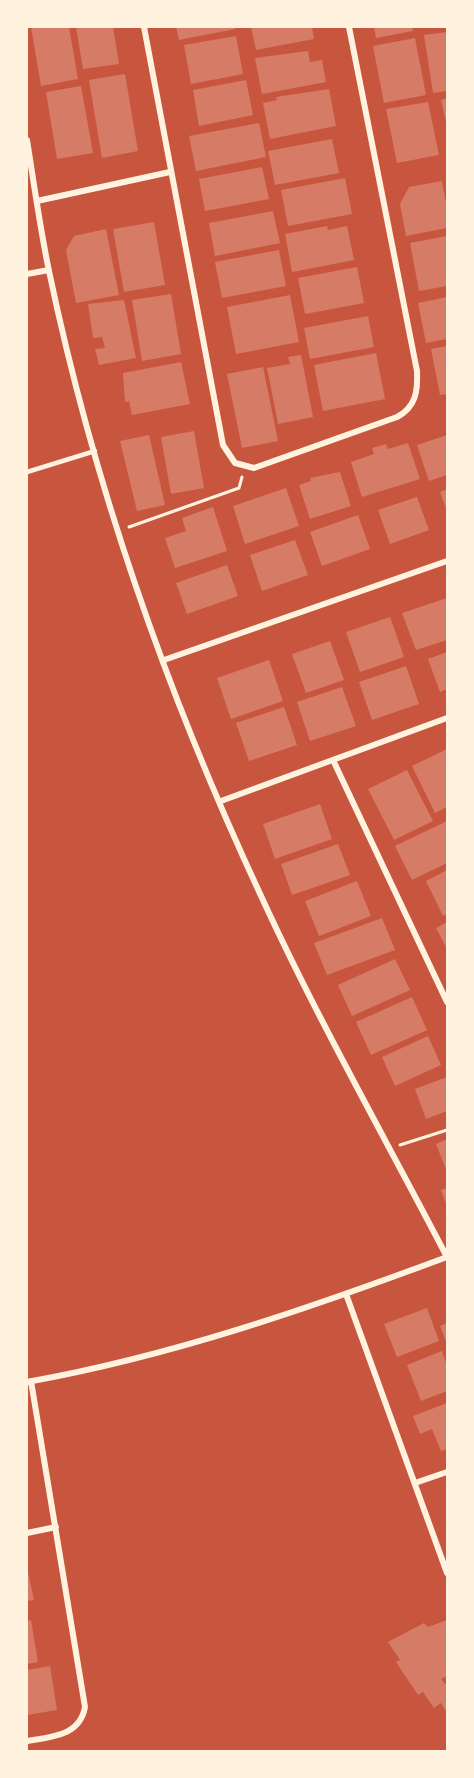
<!DOCTYPE html>
<html>
<head>
<meta charset="utf-8">
<style>
	body { margin:0 }
	#map { position:relative; width:474px; height:1778px; overflow:hidden; background:#c8553d; font-family:Ubuntu,sans-serif }
	canvas { display:block }
	.frame { position:absolute; inset:0; border:28px solid #fff3e0; pointer-events:none }
</style>
</head>
<body>
<div id="map">
<canvas width="474" height="1778"></canvas>
<div class="frame"></div>
</div>
<script>
const g = document.querySelector('canvas').getContext('2d');
g.lineJoin = 'round';
function fillPath(path, color) { g.fillStyle = color; g.fill(path, 'evenodd'); }
function strokePath(path, color, width, dash) { g.strokeStyle = color; g.lineWidth = width; g.lineCap = dash ? 'butt' : 'round'; g.setLineDash(dash || []); g.stroke(path); }
const building = new Path2D(`
	M31 27H69L78 79 41 86Z
	M76 27H113L119 64 83 69Z
	M176 27H235V29L179 40Z
	M251 27H312L314 39 256 50Z
	M374 27H412L413 31 376 38Z
	M447 32V91L433 93 424 35Z
	M236 36 243 74 191 84 184 45Z
	M415 38 426 95 384 103 373 46Z
	M308 51 310 62 322 60 326 82 262 94 255 58Z
	M125 74 138 151 102 158 89 80Z
	M246 80 253 115 199 126 193 90Z
	M81 86 93 153 57 159 46 92Z
	M329 89 336 126 270 139 263 103 277 100 276 97Z
	M447 98V122H446L441 100Z
	M428 102 439 155 397 163 386 109Z
	M259 123 266 157 196 171 189 136Z
	M332 139 339 173 275 185 268 151Z
	M262 167 269 199 205 211 199 179Z
	M345 178 352 214 288 226 281 190Z
	M442 181 447 209V228L406 236 400 204 409 187Z
	M273 211 280 243 215 256 209 223Z
	M154 222 165 285 124 292 113 229Z
	M327 226 328 230 347 226 354 260 292 272 285 234Z
	M106 229 119 295 76 303 66 250 74 236Z
	M447 236V286L419 291 410 243Z
	M279 250 286 286 222 298 215 262Z
	M357 267 364 303 305 314 298 278Z
	M171 294 181 354 142 361 132 300Z
	M290 295 299 342 236 354 227 307Z
	M447 297V339L426 343 418 303Z
	M124 300 136 358 99 365 95 349 105 348 102 337 93 338 88 304Z
	M368 316 374 347 310 359 304 328Z
	M447 346V394L440 395 431 349Z
	M376 353 385 399 323 411 314 365Z
	M301 355 313 417 278 424 267 368 290 364 288 357Z
	M181 362 190 404 132 415 129 401 125 402 123 373Z
	M263 367 278 441 242 448 227 374Z
	M194 431 204 488 171 494 161 437Z
	M149 435 165 505 137 511 120 441Z
	M447 435V475L429 481 417 445Z
	M408 443 420 479 362 497 351 462 374 454 372 448 386 444 388 449Z
	M340 472 351 506 310 519 299 485 311 481 310 478Z
	M286 488 299 526 245 544 233 506Z
	M447 489V511L440 492Z
	M417 497 429 530 390 544 378 510Z
	M213 507 227 551 175 568 165 538 186 531 182 518Z
	M358 515 370 549 322 566 310 532Z
	M295 540 308 575 262 591 250 555Z
	M227 565 238 596 187 614 176 583Z
	M447 598V640L416 650 402 613Z
	M390 617 404 657 360 672 346 632Z
	M330 641 344 680 306 693 292 654Z
	M447 652V689L440 692 428 659Z
	M269 660 283 701 231 719 217 678Z
	M406 666 419 704 372 720 359 682Z
	M342 687 356 726 310 741 297 702Z
	M284 707 297 745 249 761 236 723Z
	M447 749V807L435 813 412 766Z
	M407 770 433 821 394 840 368 789Z
	M320 804 332 839 275 859 263 824Z
	M447 821V863L412 880 395 846Z
	M338 844 350 875 292 895 281 864Z
	M447 870V914L443 916 426 881Z
	M357 881 371 916 319 936 305 901Z
	M382 918 395 950 327 975 314 943Z
	M447 922V949L436 928Z
	M395 959 410 990 352 1016 338 985Z
	M412 997 427 1030 371 1055 356 1022Z
	M428 1036 441 1065 395 1086 382 1057Z
	M447 1077V1111L426 1119 415 1089Z
	M447 1139V1172L436 1144Z
	M447 1188V1206L441 1190Z
	M427 1308 439 1341 397 1357 384 1324Z
	M447 1323V1344L440 1326Z
	M442 1351 447 1366V1391L421 1401 407 1365Z
	M447 1403V1449L441 1451 432 1429 420 1434 413 1416Z
	M27 1567 34 1600 27 1601Z
	M31 1620 38 1662 27 1664V1621Z
	M447 1620V1676L441 1679 447 1686V1713L441 1703 434 1708 423 1692 418 1695 396 1662 400 1660 388 1642 424 1623 428 1627Z
	M50 1666 57 1710 27 1715V1670Z`);
const path = new Path2D(`
	M129 527 239 488 242 477
	M400 1145 447 1130`);
const service = new Path2D(`
	M27 472 95 451`);
const minor = new Path2D(`
	M144 27 223 445 235 463 254 468 397 417C416 407 418 391 417 371L349 27
	M27 140C34 184 40 228 49 271 94 486 169 699 262 898 318 1020 385 1138 447 1257
	M37 201 170 172
	M27 274 49 270
	M164 660 447 561
	M333 760 447 1002
	M221 801 447 718
	M346 1294 447 1573
	M27 1382C172 1356 310 1308 447 1257
	M415 1483 447 1472
	M27 1533 56 1527
	M27 1741C51 1737 80 1736 85 1707L31 1381`);
fillPath(building, '#d67c66');
strokePath(path, '#fff3e0', 3);
strokePath(service, '#fff3e0', 4.5);
strokePath(minor, '#fff3e0', 6);
</script>
</body>
</html>
